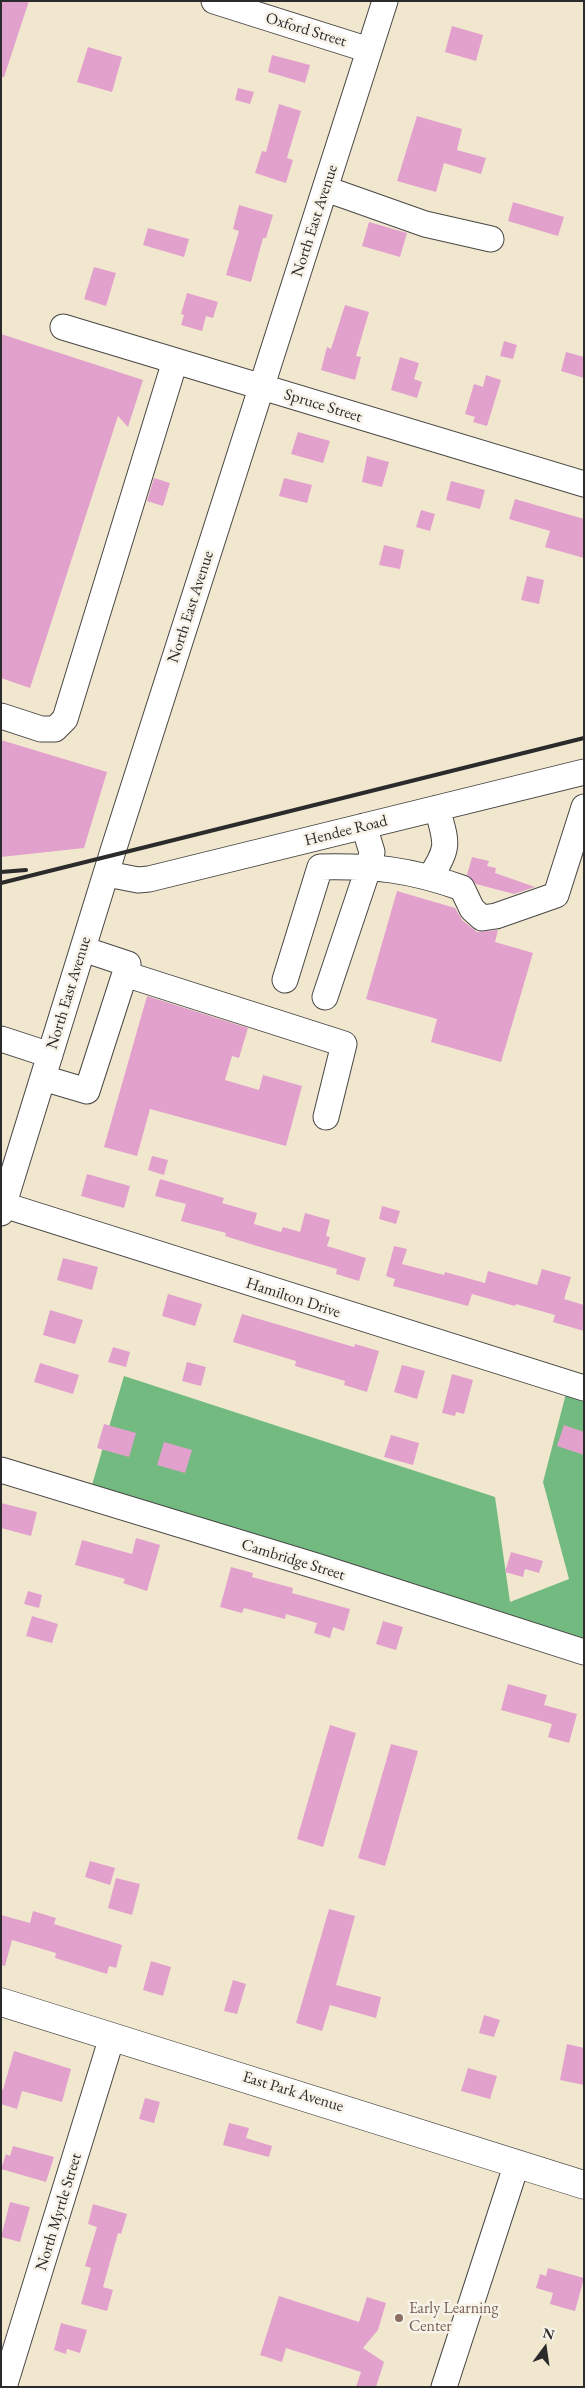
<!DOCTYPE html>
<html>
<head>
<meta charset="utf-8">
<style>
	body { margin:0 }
	#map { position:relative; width:585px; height:2388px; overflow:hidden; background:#f1e7cf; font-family:"EB Garamond",serif }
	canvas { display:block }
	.frame { position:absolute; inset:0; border:2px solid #2b2b2b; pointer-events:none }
	.north { position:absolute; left:520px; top:2323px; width:50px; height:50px; -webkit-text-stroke:4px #f7f3e8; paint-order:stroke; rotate:14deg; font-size:14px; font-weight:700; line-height:20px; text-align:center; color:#2b2b2b }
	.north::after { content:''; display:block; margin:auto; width:18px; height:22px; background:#2b2b2b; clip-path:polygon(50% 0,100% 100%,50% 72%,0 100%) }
</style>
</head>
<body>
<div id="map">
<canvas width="585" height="2388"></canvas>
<div class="frame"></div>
<div class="north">N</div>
</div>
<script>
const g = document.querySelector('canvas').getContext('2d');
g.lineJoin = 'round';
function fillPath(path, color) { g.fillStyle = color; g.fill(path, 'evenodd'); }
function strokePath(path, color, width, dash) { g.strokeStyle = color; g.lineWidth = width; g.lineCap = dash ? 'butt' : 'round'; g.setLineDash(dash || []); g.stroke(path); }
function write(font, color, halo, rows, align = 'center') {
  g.font = font + ' "EB Garamond",serif'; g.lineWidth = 5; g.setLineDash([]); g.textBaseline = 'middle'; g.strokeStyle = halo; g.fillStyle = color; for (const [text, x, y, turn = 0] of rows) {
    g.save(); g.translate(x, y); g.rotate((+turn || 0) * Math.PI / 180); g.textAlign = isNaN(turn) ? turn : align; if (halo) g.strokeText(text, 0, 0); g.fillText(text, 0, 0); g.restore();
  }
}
const forest = new Path2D(`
	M124 1376 495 1497 510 1602 569 1579 543 1482 569 1382 584 1387V1650L89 1495Z`);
const building = new Path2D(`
	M1 1H29L4 77H1Z
	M452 26 483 35 476 61 445 52Z
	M88 47 122 57 112 92 77 82Z
	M272 55 310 65 305 83 268 72Z
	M238 88 254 92 250 104 235 100Z
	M279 104 301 111 287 158 293 160 286 183 255 173 262 151 266 152Z
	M417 116 462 129 457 150 486 158 481 174 444 163 436 192 397 181Z
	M513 202 564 217 558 236 508 221Z
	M239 205 273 215 266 238H263L251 282 226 275 239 231 233 229Z
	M369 222 407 233 400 257 362 246Z
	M148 228 189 239 184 257 143 245Z
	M94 267 116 273 106 306 84 299Z
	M187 293 218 302 213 318 206 316 202 331 181 325 184 315 181 314Z
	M345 305 369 312 356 356 361 357 355 380 321 370 327 347 331 349Z
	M1 334 143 380 128 427 118 416 30 688 1 678Z
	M504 341 517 345 513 359 500 356Z
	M566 352 584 357V378L561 371Z
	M400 357 419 363 414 379 422 382 417 398 391 390Z
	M486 375 501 380 487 426 473 422 475 417 465 414 474 384 483 387Z
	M298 432 330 441 323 463 291 454Z
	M367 456 389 462 382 487 362 482Z
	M154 478 170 483 163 506 147 501Z
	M284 478 312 485 307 503 279 496Z
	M451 481 485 490 480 509 446 500Z
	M515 499 584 519V558L545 547 550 531 509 519Z
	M421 510 435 514 430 531 416 527Z
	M384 545 404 550 400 569 379 565Z
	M527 576 544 580 539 604 521 600Z
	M1 740 107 772 84 848 1 857Z
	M472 857 489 861 487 866 496 868 495 873 535 887 514 894 476 884 467 875Z
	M397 891 455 908 462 920 477 932 498 930 495 942 533 953 501 1062 431 1042 437 1019 366 999Z
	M147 996 248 1028 239 1058 232 1056 225 1080 259 1090 263 1075 302 1086 286 1146 150 1109 137 1156 104 1147Z
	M152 1156 168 1160 164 1175 148 1170Z
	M87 1174 130 1186 124 1208 81 1196Z
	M160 1179 224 1198 222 1203 257 1213 254 1224 281 1232 283 1227 300 1232 305 1213 330 1220 326 1236 330 1237 327 1246 366 1258 359 1281 336 1274 337 1269 257 1246 225 1236 226 1233 181 1221 186 1204 155 1196Z
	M382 1206 400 1211 396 1224 379 1219Z
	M394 1246 407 1249 402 1264 444 1275 445 1272 485 1283 488 1271 537 1285 542 1269 571 1277 564 1299 584 1305V1331L553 1322 555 1315 516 1304 515 1306 472 1294 468 1306 393 1286 395 1279 386 1276Z
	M63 1258 98 1267 92 1290 57 1280Z
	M168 1294 202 1304 195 1326 162 1316Z
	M50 1310 83 1320 75 1344 43 1335Z
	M242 1314 354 1347 355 1344 379 1351 367 1392 344 1385 345 1381 295 1366 296 1361 233 1342Z
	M113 1347 130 1352 126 1367 108 1362Z
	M187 1362 206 1367 201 1386 182 1381Z
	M40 1363 79 1375 73 1394 34 1382Z
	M402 1365 425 1371 417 1399 394 1392Z
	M452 1374 473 1380 464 1414 456 1412 455 1416 442 1413Z
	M104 1424 136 1433 129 1457 97 1448Z
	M564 1425 584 1432V1455L557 1446Z
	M391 1435 419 1443 413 1465 384 1457Z
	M164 1442 192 1450 185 1473 157 1465Z
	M1 1503 37 1512 31 1536 1 1528Z
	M136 1538 160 1545 147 1591 123 1583 125 1579 75 1565 82 1540 132 1554Z
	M511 1552 543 1561 539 1573 525 1569 523 1577 505 1572Z
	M231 1567 253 1573 252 1577 293 1588 292 1593 350 1609 344 1631 333 1627 330 1638 314 1633 317 1623 286 1614 285 1619 244 1608 242 1613 220 1607Z
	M28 1591 42 1595 39 1608 24 1604Z
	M32 1616 58 1624 52 1643 26 1636Z
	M383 1621 403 1627 396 1650 376 1644Z
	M508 1684 547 1695 544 1705 577 1714 569 1743 548 1737 552 1724 501 1710Z
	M330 1725 356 1733 323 1847 297 1839Z
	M391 1744 418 1751 385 1866 358 1858Z
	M90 1861 115 1868 110 1885 85 1877Z
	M116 1878 140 1884 132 1915 108 1908Z
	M329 1909 355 1916 336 1985 381 1997 376 2018 330 2005 322 2031 296 2023Z
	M33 1911 56 1918 54 1924 122 1945 116 1968 109 1966 107 1974 55 1958 56 1953 12 1940 5 1966 1 1965V1915L30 1923Z
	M151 1961 171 1967 163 1996 143 1990Z
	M233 1980 246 1984 237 2014 224 2011Z
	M484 2015 500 2020 494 2037 479 2033Z
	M567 2044 584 2048V2085L560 2080Z
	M14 2051 71 2069 62 2102 22 2091 17 2109 1 2104V2089L3 2090Z
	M468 2068 497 2076 490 2099 461 2091Z
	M145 2098 160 2102 154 2123 139 2119Z
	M229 2123 249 2128 246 2138 272 2146 269 2157 223 2145Z
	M13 2146 54 2157 46 2182 1 2169 6 2154 10 2156Z
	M10 2202 30 2207 20 2242 1 2237Z
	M93 2204 127 2214 121 2234 118 2233 103 2287 113 2290 107 2311 81 2304 91 2268 85 2266 97 2227 88 2224Z
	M548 2268 584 2278 575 2311 550 2304 553 2293 536 2288 540 2274 546 2276Z
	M279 2296 359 2322 367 2297 386 2303 378 2330 363 2348 384 2362 376 2387H356L361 2372 286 2348 282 2362 260 2355Z
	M61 2323 87 2330 80 2353 67 2349 66 2354 54 2350Z`);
const minor = new Path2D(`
	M214 1 369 50
	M326 189 425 224 491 239
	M63 327 584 484
	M1 716 41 729H55L65 719 175 361
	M107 874 138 880 149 879 584 772
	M430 877C451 846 446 842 437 808
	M125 974 344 1044 326 1117
	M285 980 320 867C376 866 408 869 462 888L472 909 482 918 496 916 556 895 584 807
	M325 997 369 866 372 852 364 826
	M1 1039 50 1055
	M43 1078 87 1091 128 964 83 949
	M4 1205 584 1388
	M1 1213 112 854 385 1
	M1 1470 316 1566 584 1652
	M4 2387 112 2037
	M444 2387 517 2163`);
const major = new Path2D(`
	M1 2002 584 2185`);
const rail = new Path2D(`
	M1 872 26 870
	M1 883 584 738`);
const markers = [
	[399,2318,5,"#8d6e63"]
];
const streetNames = [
	["Oxford Street",306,30,17],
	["North East Avenue",315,221,-72],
	["Spruce Street",323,406,17],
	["North East Avenue",191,607,-72],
	["Hendee Road",346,831,-14],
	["North East Avenue",69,993,-73],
	["Hamilton Drive",293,1298,18],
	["Cambridge Street",293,1560,17],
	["East Park Avenue",293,2092,17],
	["North Myrtle Street",59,2212,-73]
];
const educationNames = [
	["Early Learning",409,2309],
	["Center",409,2327]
];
fillPath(forest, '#72ba80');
fillPath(building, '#e2a1cd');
strokePath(minor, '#494744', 27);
strokePath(major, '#494744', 29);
strokePath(minor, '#fff', 25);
strokePath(major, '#fff', 28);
strokePath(rail, '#2b2b2b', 4);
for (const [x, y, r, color] of markers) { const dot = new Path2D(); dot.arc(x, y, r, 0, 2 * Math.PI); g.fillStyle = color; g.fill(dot); strokePath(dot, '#f7f3e8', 2); }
write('16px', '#2b2b2b', '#f7f3e8', streetNames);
write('16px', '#785e54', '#f7f3e8', educationNames, 'left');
</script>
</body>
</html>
